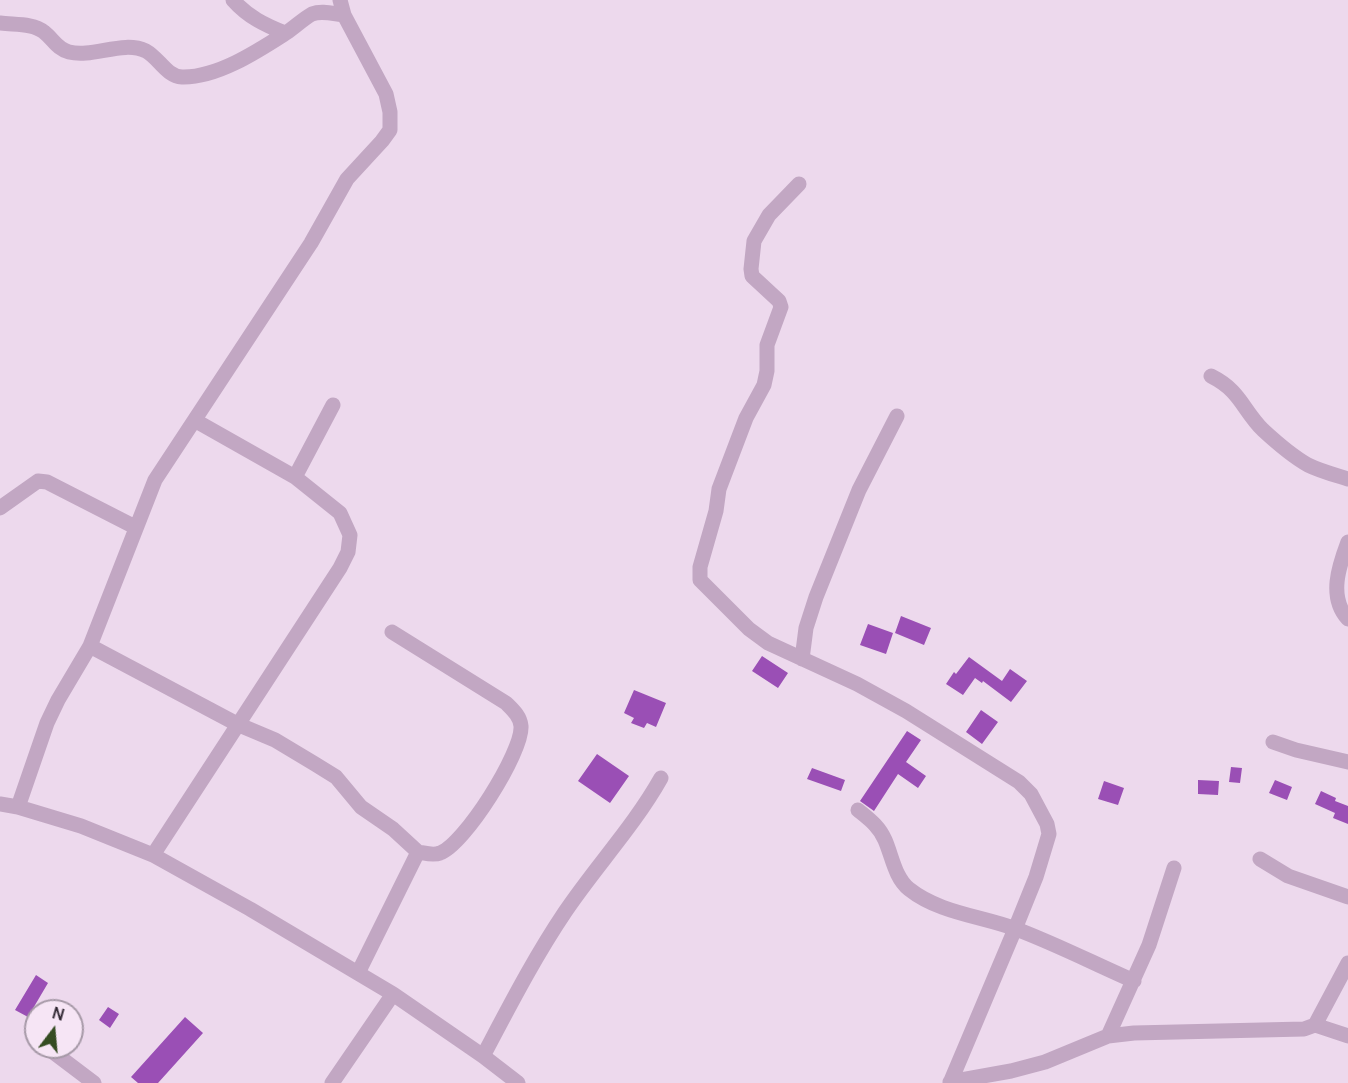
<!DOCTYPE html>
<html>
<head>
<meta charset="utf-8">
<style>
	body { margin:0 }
	#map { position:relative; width:1348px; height:1083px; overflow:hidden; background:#edd9ed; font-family:Manrope,sans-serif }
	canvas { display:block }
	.north { position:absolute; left:24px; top:999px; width:60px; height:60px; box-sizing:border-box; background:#f6e5f5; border:2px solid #a699a7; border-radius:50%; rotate:16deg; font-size:16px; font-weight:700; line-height:24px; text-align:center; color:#2f2631 }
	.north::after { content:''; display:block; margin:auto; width:21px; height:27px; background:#354c22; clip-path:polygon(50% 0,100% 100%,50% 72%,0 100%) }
</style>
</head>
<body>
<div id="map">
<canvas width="1348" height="1083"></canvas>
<div class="north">N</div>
</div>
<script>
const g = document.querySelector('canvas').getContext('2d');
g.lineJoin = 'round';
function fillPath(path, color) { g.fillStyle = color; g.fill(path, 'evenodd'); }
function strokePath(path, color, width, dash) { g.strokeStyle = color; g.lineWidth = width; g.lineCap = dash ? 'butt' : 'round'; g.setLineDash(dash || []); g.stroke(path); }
const building = new Path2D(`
	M901 616 931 628 924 645 895 633Z
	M868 624 893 633 886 654 860 645Z
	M762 656 788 673 778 688 752 671Z
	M969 657 1002 681 1010 669 1027 681 1011 702 983 681 982 683 975 678 963 695 946 684 954 672 956 674Z
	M634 690 666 703 656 727 647 723 644 728 631 723 634 718 624 713Z
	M981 710 998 722 982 744 966 732Z
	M907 731 921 740 906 762 926 776 918 788 898 774 874 811 860 801Z
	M597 754 629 776 610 803 578 781Z
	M1231 767 1242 768 1240 783 1229 782Z
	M812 768 845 780 841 791 807 779Z
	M1198 780 1219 781 1218 795 1198 794Z
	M1275 780 1292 787 1287 800 1269 793Z
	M1104 781 1124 788 1118 805 1098 799Z
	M1321 791 1336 798 1335 801 1348 806V824L1333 818 1335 813 1315 804Z
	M36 975 48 983 28 1017 15 1010Z
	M108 1007 119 1014 110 1028 99 1020Z
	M185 1017 203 1033 158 1083H138L131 1077Z`);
const minor = new Path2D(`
	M233 0C248 17 265 25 285 33
	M0 23C14 25 33 23 44 32 53 39 57 49 69 52 93 58 123 40 146 51 159 58 166 76 182 77 217 78 258 51 286 33 295 27 303 19 312 14 322 10 334 14 344 15
	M799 184 769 215 754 241 751 269 752 276 779 301 781 307 767 345V371L764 385 746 418 719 489 716 511 700 567V580L749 629 768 643 857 684 906 711 1019 782 1031 794 1047 824 1049 834 1036 877 1015 929 950 1083
	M1211 376C1241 391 1242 409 1263 430 1276 442 1292 456 1308 465 1320 471 1335 475 1348 479
	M295 477 333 405
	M0 508 38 481 47 482 135 527
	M1348 542C1339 566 1328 597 1348 619
	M392 632 506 703C513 710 520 716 521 726 523 752 464 845 440 853 433 856 425 853 418 852
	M90 646 237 724 275 740 315 764 336 777 361 807 393 829 418 852 358 973
	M802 659 806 628 816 597 859 490 897 416
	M1273 742 1296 750 1348 762
	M0 804 18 807 81 826 153 855 250 909 393 994 483 1056 518 1083
	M18 807 47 723 58 700 90 646 155 480 311 243 347 179 382 141 390 130V112L386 94 344 15 340 0
	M858 810C869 819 879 826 885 840 892 856 895 878 909 889 939 913 981 916 1016 929 1056 944 1095 964 1134 981
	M153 855 340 568 348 552 350 535 340 513 295 477 196 421
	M1260 859 1288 876 1348 897
	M1315 1025 1348 1036
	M1108 1036 1149 945 1174 868
	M53 1052 94 1083
	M483 1056C509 1007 534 958 565 912 596 866 634 826 661 778
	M950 1082 1011 1071 1045 1062 1108 1036 1134 1033 1304 1029 1315 1025 1348 963
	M332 1083 393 994`);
fillPath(building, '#9a4fb5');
strokePath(minor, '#c2a7c3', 15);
</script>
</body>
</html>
